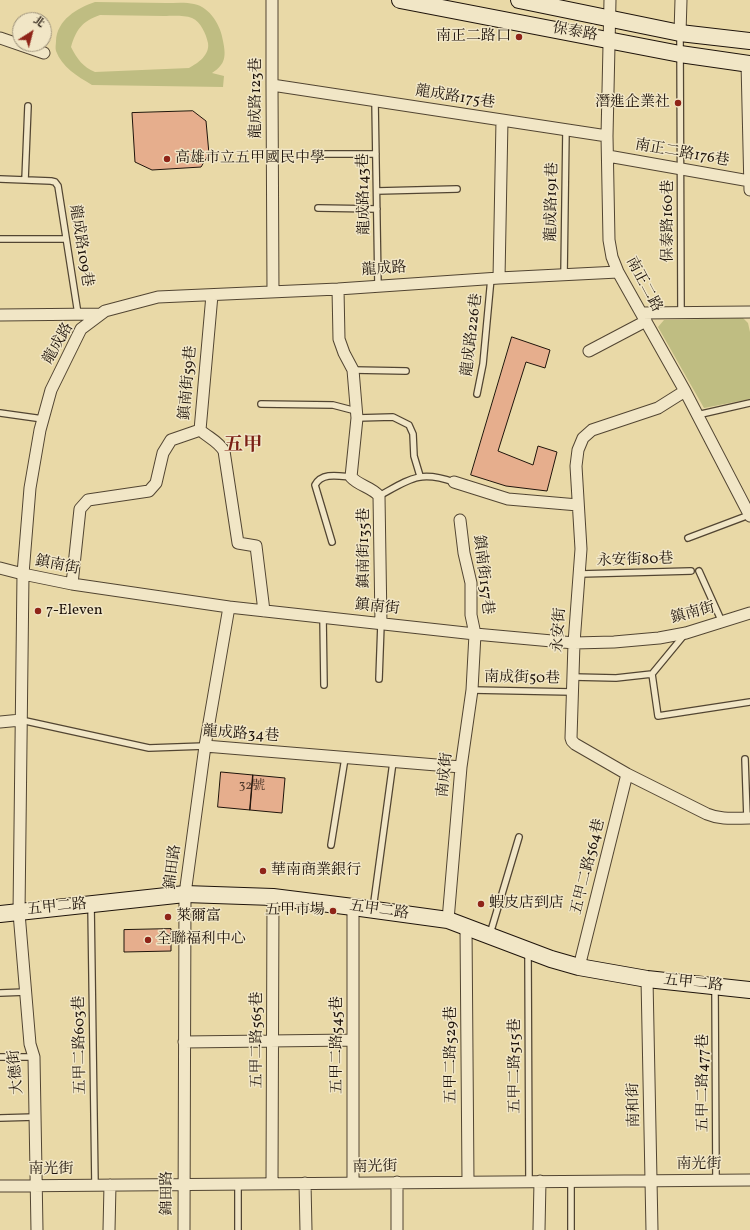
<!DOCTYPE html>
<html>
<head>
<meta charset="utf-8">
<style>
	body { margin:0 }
	#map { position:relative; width:750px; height:1230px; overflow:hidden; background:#e9d9a7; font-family:Vollkorn,"Noto Serif TC",serif }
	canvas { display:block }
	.north { position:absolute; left:12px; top:12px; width:40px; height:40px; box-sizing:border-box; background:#f1e6c6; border:1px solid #9d927b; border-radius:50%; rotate:36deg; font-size:11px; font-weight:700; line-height:16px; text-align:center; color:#1f140b }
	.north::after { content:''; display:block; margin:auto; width:14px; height:18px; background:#8f2418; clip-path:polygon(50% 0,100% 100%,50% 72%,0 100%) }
</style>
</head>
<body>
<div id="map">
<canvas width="750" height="1230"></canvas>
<div class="north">北</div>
</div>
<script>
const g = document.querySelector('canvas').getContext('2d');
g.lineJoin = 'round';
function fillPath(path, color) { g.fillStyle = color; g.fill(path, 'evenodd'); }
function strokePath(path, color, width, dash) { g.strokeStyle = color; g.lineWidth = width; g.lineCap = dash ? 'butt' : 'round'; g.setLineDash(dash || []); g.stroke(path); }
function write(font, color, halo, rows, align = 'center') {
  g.font = font + ' Vollkorn,"Noto Serif TC",serif'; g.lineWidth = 3; g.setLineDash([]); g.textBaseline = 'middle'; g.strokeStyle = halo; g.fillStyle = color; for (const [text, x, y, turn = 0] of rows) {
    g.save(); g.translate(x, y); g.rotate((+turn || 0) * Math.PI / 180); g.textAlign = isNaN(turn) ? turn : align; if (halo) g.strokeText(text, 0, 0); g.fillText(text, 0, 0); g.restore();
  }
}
const green = new Path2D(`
	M95 2C119 2 142 3 166 3 175 3 186 2 194 4 210 7 221 26 223 41 226 56 226 64 212 73L224 76 223 87 92 85C77 76 62 67 56 51 55 48 56 44 56 41 57 20 77 8 95 2ZM100 15C121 15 143 16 164 16 172 16 184 15 192 18 201 22 206 34 208 43 210 55 198 63 189 68L95 72C83 67 77 59 71 47 76 30 82 21 100 15Z
	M743 318 748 323 750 332V399L704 408 658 327 664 320Z`);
const building = new Path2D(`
	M193 111 206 121 209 154 201 167 152 170 135 162 132 113Z
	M512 337 550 350 545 368 526 362 498 451 533 465 538 446 557 452 547 491 506 486 471 475Z
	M221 772 253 775 250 810 218 807Z
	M253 775 285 778 282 813 250 810Z
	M171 929V951L124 952V930Z`);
const lane = new Path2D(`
	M680 35 681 313
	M375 101 378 286
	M319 154H376
	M0 179 51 181 55 182 58 186 78 314
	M25 180 28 106
	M377 191 457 189
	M318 208 377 209
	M0 239H66
	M564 275 566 130
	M353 370 406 371
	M477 394 483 364 491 278
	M261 404 333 405 356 411
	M0 413 43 419
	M697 415 750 403
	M357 418 393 417 409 425 413 434 414 456 420 476
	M379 496C410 479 419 470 454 482
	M688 538 749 515
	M332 542 315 485C322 472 339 476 351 477
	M699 571 722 622
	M580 574 691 571
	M323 617 324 685
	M685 634 652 674 658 716 750 702
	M573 677 616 678 652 674
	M379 679 381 624
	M472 690 572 692
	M21 720 149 748 205 746
	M745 759 747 818
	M331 845 345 758
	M91 905 95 1185
	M373 909 393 762
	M490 934 519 837
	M528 953 529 1181
	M715 987 716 1180
	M0 993 26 992
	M0 1057H34
	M0 1118 35 1117
	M571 1181V1230
	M238 1184V1230`);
const street = new Path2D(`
	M272 0V85L273 292
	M610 0 607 136 609 240 612 257 618 272 685 391 750 516
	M680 33 681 0
	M0 38 44 53
	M747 63 750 190
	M272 85 607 136
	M608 156 750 181
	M499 278 502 120
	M338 289 339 339 344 353 353 370 357 418 351 477C359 486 372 487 379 496L381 624
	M641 313 750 312
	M0 315 100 314
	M589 351 646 321
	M685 391 658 408 592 430 583 438 578 450 576 466 581 549 574 643 571 738 572 741 575 744 627 774 707 814C721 820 735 818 750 818
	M200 430C209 438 218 441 224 451L238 543 256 546 264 611
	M454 482 508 499 578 505
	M0 568 23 574 72 584 229 607 475 634 574 643 614 642 659 638 686 633 750 613
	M72 584 80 509 88 500 149 491 156 483 163 453 171 440 200 430 212 295
	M0 722 21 720
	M205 746 461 767
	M448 920 461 767 472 690 475 634 471 615V583L464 553 460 520
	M466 927 468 1182
	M579 967 627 774
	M647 979 652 1230
	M184 1042 353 1040
	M272 1183 273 897
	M305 1183 306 1230
	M353 1183V907
	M0 1186 750 1180
	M37 1230 34 1057 30 1044 19 913 23 574 30 488 40 430 51 390 81 329 105 311 158 297 338 289 499 278 618 272
	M109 1230 110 1185
	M184 1230 185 894 205 746 229 607
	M397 1230V1182
	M539 1230 540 1181`);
const secondary = new Path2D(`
	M400 0 680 54 750 64
	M519 0 680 33 750 41
	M0 914 185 894 273 897 353 907 448 920 551 959 579 967 647 979 750 990`);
const markers = [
	[519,37,4,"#8f2418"],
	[678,103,4,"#8f2418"],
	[167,159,4,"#8f2418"],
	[38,611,4,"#8f2418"],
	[263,871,4,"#8f2418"],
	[481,904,4,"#8f2418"],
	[333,911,4,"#8f2418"],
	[168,917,4,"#8f2418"],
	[148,940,4,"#8f2418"]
];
const numberNames = [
	["32號",252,787]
];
const streetNames = [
	["保泰路",575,33,10],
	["龍成路123巷",257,98,-90],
	["龍成路175巷",455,98,9],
	["南正二路176巷",682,154,10],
	["龍成路143巷",365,194,-91],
	["龍成路191巷",553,202,-89],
	["保泰路160巷",669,221,-90],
	["龍成路109巷",80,246,81],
	["龍成路",384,270,-4],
	["南正二路",643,285,62],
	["龍成路226巷",473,335,-83],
	["龍成路",59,344,-60],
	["鎮南街59巷",189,383,-85],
	["鎮南街135巷",365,548,-90],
	["永安街80巷",635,561,-2],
	["鎮南街",57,566,11],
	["鎮南街157巷",482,575,83],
	["鎮南街",377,608,6],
	["鎮南街",693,614,-15],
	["永安街",560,630,-86],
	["南成街50巷",522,679,1],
	["龍成路34巷",241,735,4],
	["南成街",446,775,-84],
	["錦田路",174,867,-83],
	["五甲二路564巷",589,867,-76],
	["五甲二路",57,908,-6],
	["五甲二路",379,911,8],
	["五甲二路",693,984,6],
	["五甲二路565巷",258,1040,-90],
	["五甲二路603巷",81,1045,-91],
	["五甲二路545巷",338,1045,-90],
	["五甲二路529巷",452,1055,-90],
	["五甲二路515巷",516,1066,-90],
	["大德街",17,1072,-95],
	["五甲二路477巷",704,1083,-90],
	["南和街",635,1105,-91],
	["南光街",699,1165],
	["南光街",375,1168,-1],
	["南光街",51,1170],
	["錦田路",168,1193,-90]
];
const poiNames = [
	["南正二路口",511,37,"right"],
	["潛進企業社",670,103,"right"],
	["高雄市立五甲國民中學",175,159],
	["7-Eleven",46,611],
	["華南商業銀行",271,871],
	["蝦皮店到店",489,904],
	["五甲市場",325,911,"right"],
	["萊爾富",176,917],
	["全聯福利中心",156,940]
];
const districtNames = [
	["五甲",243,447]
];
fillPath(green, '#bfbd82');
fillPath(building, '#e6ae8d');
strokePath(building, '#1f140b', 1);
strokePath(lane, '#524532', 8);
strokePath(street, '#524532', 13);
strokePath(secondary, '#1f140b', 18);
strokePath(lane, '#f1e6c6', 5.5);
strokePath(street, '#f1e6c6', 11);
strokePath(secondary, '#f1e6c6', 16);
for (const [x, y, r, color] of markers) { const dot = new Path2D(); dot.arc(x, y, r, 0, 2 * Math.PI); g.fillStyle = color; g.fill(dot); strokePath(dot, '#f1e6c6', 1.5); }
write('13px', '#513a2c', null, numberNames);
write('15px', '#1f140b', '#f1e6c6', streetNames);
write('15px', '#1f140b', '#f1e6c6', poiNames, 'left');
write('bold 19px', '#7a1f14', '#f1e6c6', districtNames);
</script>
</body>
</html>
